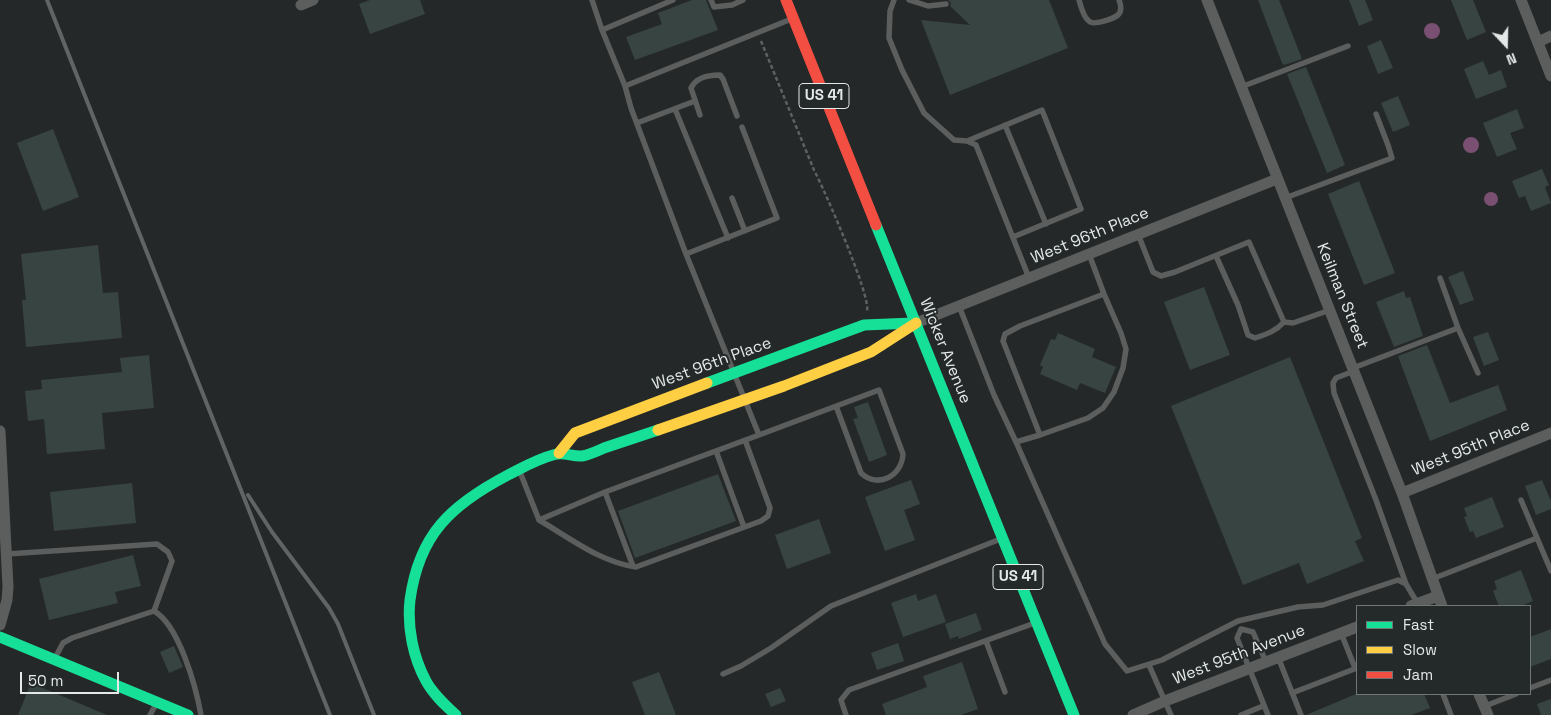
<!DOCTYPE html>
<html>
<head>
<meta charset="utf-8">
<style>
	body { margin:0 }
	#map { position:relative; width:1551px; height:715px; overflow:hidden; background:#252828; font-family:"Space Grotesk",sans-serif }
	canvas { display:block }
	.legend { position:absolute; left:1356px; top:605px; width:175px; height:90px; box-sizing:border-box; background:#242929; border:1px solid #717575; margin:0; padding:6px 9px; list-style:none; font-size:15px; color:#e4e8e7 }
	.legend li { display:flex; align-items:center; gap:10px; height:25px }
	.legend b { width:25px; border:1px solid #717575 }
	.north { position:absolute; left:1481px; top:20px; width:50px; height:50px; -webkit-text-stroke:4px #242929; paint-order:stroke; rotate:159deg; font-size:14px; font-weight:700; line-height:20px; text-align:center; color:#e4e8e7 }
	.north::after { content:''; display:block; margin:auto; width:18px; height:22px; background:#e4e8e7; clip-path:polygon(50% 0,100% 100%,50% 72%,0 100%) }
	.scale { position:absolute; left:20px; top:672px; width:99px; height:22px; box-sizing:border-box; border:2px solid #e4e8e7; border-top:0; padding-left:6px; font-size:15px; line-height:18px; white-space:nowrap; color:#e4e8e7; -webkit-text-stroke:4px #242929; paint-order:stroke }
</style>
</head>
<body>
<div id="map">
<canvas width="1551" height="715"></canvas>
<ul class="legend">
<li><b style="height:6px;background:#16e098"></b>Fast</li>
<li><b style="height:6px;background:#ffcf43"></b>Slow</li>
<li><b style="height:6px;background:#f24e42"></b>Jam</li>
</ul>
<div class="north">N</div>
<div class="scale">50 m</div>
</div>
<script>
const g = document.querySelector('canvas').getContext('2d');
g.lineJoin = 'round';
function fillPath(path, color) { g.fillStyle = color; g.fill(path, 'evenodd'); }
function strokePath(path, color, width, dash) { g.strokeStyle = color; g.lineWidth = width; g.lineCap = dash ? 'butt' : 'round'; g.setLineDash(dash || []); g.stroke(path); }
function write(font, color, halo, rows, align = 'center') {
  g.font = font + ' "Space Grotesk",sans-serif'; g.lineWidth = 4; g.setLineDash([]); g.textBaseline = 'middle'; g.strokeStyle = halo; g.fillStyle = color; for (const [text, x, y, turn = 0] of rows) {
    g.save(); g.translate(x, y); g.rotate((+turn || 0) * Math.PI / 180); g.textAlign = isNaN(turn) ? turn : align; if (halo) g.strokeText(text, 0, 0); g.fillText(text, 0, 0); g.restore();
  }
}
const water = new Path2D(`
	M1424 31a8 8 0 1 1 16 0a8 8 0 1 1-16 0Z
	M1463 145a8 8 0 1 1 16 0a8 8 0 1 1-16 0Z
	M1484 199a7 7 0 1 1 14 0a7 7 0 1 1-14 0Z`);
const building = new Path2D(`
	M370 0H420L425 14 370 34 359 4Z
	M692 0H706L718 30 635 60 626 37 662 24 658 13Z
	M948 0H1049L1068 48 950 95 921 20 970 25 950 6 951 3Z
	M1258 0H1279L1302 59 1284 65 1282 63Z
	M1349 0H1365L1373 20 1359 26Z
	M1451 0H1473L1486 32 1467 40Z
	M1381 40 1393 68 1378 74 1367 46Z
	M1483 61 1489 75 1501 70 1507 87 1476 99 1464 69Z
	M1306 67 1345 165 1327 173 1287 74Z
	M1398 96 1410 125 1393 132 1381 103Z
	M1517 109 1524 128 1510 133 1517 149 1497 157 1483 123Z
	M53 129 79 197 43 211 17 143Z
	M1542 169 1549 185 1545 187 1551 203 1531 211 1525 196 1519 198 1512 181Z
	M1359 181 1395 273 1364 285 1328 194Z
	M98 245 103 293 118 292 122 338 26 347 22 300H26L21 254Z
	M1463 271 1474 300 1460 305 1448 277Z
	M1204 287 1230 355 1190 370 1164 302Z
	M1404 291 1406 298 1410 297 1423 336 1394 347 1376 302Z
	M1488 332 1499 360 1484 366 1473 337Z
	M1058 333 1095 349 1092 357 1116 367 1105 393 1080 383 1077 390 1040 374 1043 367 1040 365 1051 339 1055 340Z
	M1427 345 1450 403 1498 385 1507 410 1430 441 1398 356Z
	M149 355 154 408 102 413 105 449 47 454 44 419 28 421 25 391 42 389 41 380 122 372 120 358Z
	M1290 357 1362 538 1355 541 1364 561 1307 584 1299 563 1243 585 1171 406Z
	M868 402 887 455 869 462 853 419 858 418 854 407Z
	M718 474 736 521 635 558 618 511Z
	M911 480 920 504 904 510 915 540 885 551 865 497Z
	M1542 480 1551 501V509L1536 515 1525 486Z
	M132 483 136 523 54 531 50 492Z
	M1492 497 1504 527 1476 538 1473 531 1470 532 1464 517 1467 516 1464 508Z
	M819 519 831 553 787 569 775 535Z
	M133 555 141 586 115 592 118 603 49 620 39 579Z
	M1521 570 1533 601 1521 606H1499L1493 591 1497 589 1494 581Z
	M916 594 918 601 936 594 946 622 903 637 891 603Z
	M976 613 982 630 959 639 958 636 950 639 945 624Z
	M1551 629V659L1530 667V637Z
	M898 643 904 661 877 670 871 653Z
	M174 646 183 667 169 673 160 652Z
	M962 662 978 709 961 715H886L882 704 927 687 923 676Z
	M659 672 676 715H645L632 682Z
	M31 683 107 715H18Z
	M780 688 786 701 771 707 765 694Z
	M1356 694H1424L1430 708 1411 715H1306Z
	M1551 699V715H1541L1537 704Z`);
const path = new Path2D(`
	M761 41 814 170C824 189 871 296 867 311`);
const lane = new Path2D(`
	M592 0 602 30
	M711 0 714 7 732 5 743 0
	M894 0 890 11 889 38 902 70 924 113 954 140 967 141 976 145 1029 278
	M909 0 928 6 946 4
	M1079 0C1081 6 1083 17 1089 21 1093 26 1113 19 1118 15 1122 11 1121 5 1119 0
	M789 20 625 86 631 108 686 254 759 435 879 390 903 454C902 476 878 489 861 473L836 406
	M625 86 602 30 673 0
	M1241 87 1348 46
	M675 109 728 238
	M700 115 691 88C696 77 709 75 720 75L723 79 737 116
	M637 123 695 101
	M1005 125 1046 224
	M967 141 1042 110 1081 209 1013 237
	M732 198 745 231
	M1285 198 1392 158 1388 145 1376 114
	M1138 234 1153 272 1161 276 1175 272 1249 242 1284 322 1293 323 1330 310
	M686 254 777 218 742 127
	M1216 256 1238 305 1248 335 1255 338C1267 334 1276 331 1284 322
	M1440 278 1458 328 1478 373
	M959 306 994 395 1016 442 1040 435 1003 341 1005 334 1020 326 1104 294 1089 254
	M1353 368 1458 328
	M1354 371 1336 378 1333 383 1334 393 1376 500 1406 584
	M1040 435 1088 418 1103 408 1114 392 1123 368 1126 349 1121 333 1104 294
	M1016 442 1105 644 1127 671 1162 660 1238 621 1298 607 1323 605 1398 580 1406 584 1418 604
	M716 451 744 527
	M520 472 539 520 605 492 759 435
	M605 492 633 566
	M1521 500 1551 571
	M539 520C570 538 600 562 636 567L761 521 768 516 770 508 745 440
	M7 554 157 544 168 552 172 561 154 611
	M1432 579 1537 538
	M1341 633 1355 668
	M986 641 1005 692
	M1278 657 1301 715
	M55 658 63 643 72 638 154 611C179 625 196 687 201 715
	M1266 662 1253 632 1241 629 1237 638 1268 715
	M1149 665 1171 715
	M723 674 741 666 771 648 831 606 998 540
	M1530 688 1551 680
	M1292 693 1357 668
	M1443 694 1451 715
	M1485 706 1516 694
	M150 715 156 704
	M846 715 841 700 849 690 1032 624
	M1241 715 1263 706`);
const street = new Path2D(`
	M1207 0 1402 493 1442 606
	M1521 0 1551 76
	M301 5 313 0
	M1538 42 1551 36
	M916 323 1277 179
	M0 431 8 587 7 600 0 625
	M1402 493 1551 433
	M1411 606 1438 596
	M1479 694 1488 715
	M1133 715 1165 701 1357 627`);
const fast = new Path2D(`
	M876 225 1074 715
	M707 383 864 325 913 323
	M0 637 188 715
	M456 715C445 705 433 694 426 681 413 657 407 627 410 600 419 534 451 505 508 475 522 468 537 459 553 455 563 451 572 457 582 456 589 455 597 451 604 448 622 442 640 436 658 430`);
const slow = new Path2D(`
	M658 430 784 386 871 352 916 323
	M559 453 575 433 707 383`);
const jam = new Path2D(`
	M786 0 876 225`);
const rail = new Path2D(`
	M47 0 330 715
	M248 495 272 532 329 608 338 624 374 715`);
const shields = [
	[824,96,50],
	[1018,577,50]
];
const shieldNames = [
	["US 41",824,96],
	["US 41",1018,577]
];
const streetNames = [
	["West 96th Place",1090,236,-22],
	["Keilman Street",1342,296,68],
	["Wicker Avenue",945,351,68],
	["West 96th Place",712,364,-20],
	["West 95th Place",1471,448,-22],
	["West 95th Avenue",1239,655,-21]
];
fillPath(water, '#795072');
fillPath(building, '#374442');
strokePath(path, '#5f6160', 2.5, [4, 2.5]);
strokePath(lane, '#5c5e5e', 5.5);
strokePath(street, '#5c5e5e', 11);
strokePath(fast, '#16e098', 11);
strokePath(slow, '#ffcf43', 11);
strokePath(jam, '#f24e42', 11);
strokePath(rail, '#616464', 4);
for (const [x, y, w] of shields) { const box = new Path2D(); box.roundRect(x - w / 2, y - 12.5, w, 25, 4); g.fillStyle = '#242929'; g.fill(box); strokePath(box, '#e4e8e7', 1); }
write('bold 15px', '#e4e8e7', null, shieldNames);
write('16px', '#e4e8e7', '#242929', streetNames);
</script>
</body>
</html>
